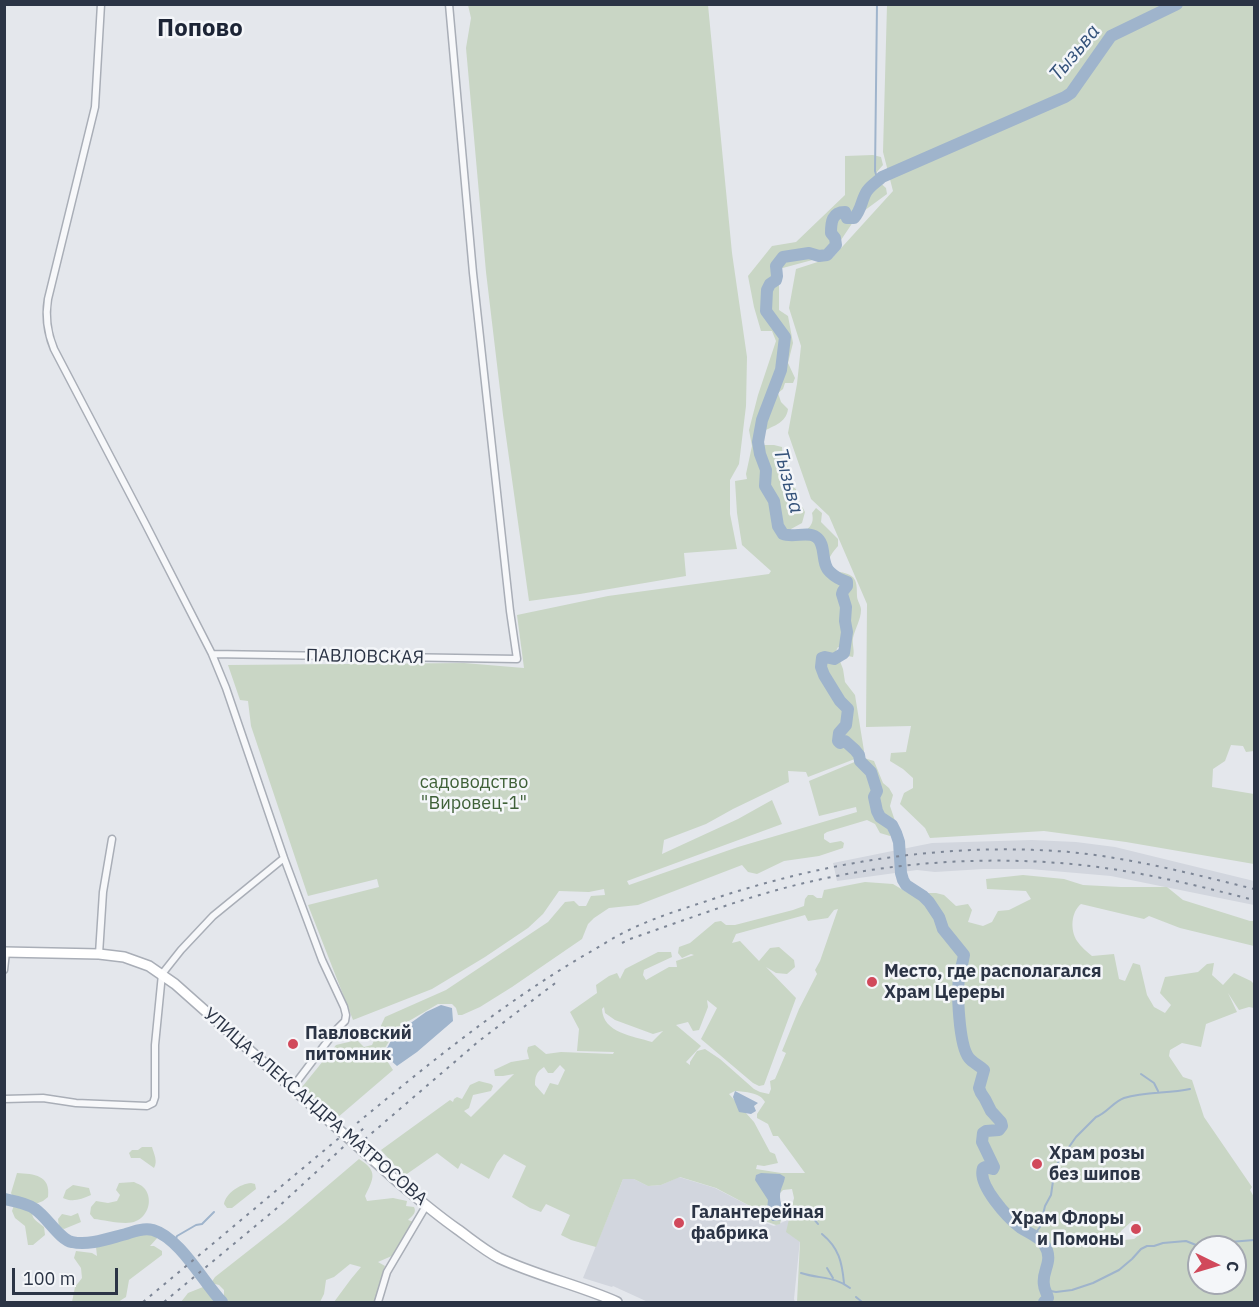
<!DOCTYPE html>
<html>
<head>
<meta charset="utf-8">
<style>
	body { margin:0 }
	#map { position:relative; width:1259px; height:1307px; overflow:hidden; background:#e4e7ec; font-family:"IBM Plex Sans",sans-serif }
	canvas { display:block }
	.frame { position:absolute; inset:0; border:6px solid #2b3445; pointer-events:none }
	.north { position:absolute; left:1187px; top:1235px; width:60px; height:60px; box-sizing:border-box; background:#f4f6f9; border:2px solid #a4a8b1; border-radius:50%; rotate:95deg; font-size:16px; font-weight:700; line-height:24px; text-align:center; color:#2b3445 }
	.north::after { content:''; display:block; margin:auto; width:21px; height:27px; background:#d1495b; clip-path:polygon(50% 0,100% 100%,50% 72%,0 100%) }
	.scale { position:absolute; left:12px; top:1268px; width:106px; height:27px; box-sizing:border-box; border:3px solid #2b3445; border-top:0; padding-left:8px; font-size:18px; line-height:21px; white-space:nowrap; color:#2b3445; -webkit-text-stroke:4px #f4f6f9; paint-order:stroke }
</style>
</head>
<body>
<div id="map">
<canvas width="1259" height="1307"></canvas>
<div class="frame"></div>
<div class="north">С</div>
<div class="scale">100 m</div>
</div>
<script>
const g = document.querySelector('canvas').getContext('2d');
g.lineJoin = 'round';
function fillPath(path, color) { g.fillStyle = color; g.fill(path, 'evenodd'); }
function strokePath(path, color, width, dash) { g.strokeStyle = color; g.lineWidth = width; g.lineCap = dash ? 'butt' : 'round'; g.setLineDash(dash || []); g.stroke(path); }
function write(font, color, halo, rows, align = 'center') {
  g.font = font + ' "IBM Plex Sans",sans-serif'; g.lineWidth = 5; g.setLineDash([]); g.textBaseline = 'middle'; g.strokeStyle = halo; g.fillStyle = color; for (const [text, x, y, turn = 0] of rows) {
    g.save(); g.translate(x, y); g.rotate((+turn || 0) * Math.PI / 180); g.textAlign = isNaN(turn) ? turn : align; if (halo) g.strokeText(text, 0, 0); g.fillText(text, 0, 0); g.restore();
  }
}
const built = new Path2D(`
	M1032 840 1076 842 1115 847 1254 881V905L1111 876 1030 869H983L935 872 917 870 837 881 833 863 932 843Z
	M679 1177 715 1188 765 1214 763 1222 774 1226 792 1218 800 1240 794 1299 795 1302H648L613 1286 612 1287 583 1278 623 1179H634L648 1186 661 1185Z`);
const green = new Path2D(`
	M468 5H708L732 253 747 357 746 406 739 464 730 480V514L737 549 684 553 686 576 580 594 529 601 503 415 486 272 466 48 471 18Z
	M887 5H1254V751L1246 752 1243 746 1231 745 1225 761 1213 769 1212 787 1254 794V864L1126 842 1044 831 930 838 925 828 900 804 904 793 913 788V778L903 769 890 761 891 753 906 752 911 726 866 727 867 604 829 516 811 499 788 433 797 384 801 346 789 308 796 269 833 257 893 191 883 152Z
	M873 155 881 157 883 165 876 173V179L886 188 887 194 857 216 831 255 779 269V310L788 316 793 343 788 363 795 378 793 383H785L783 389 778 393 781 402 788 409C786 424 772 426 760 433L758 439 762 445H774L782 447 783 461 791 470 789 484 796 489 797 497 805 512 802 523 791 529V534L799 536C808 529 815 525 812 513L816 508 822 513 821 522 838 539V546C830 555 822 566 835 575L840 572C856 575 857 580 857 596 857 601 861 605 861 610 861 619 855 629 853 638 852 645 855 651 853 657L848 656 842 647H838L836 651 843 669 845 682 855 695 864 751 860 757 808 777 806 772 788 771 789 782 733 809 706 824 664 840 662 854 738 819 772 800 782 824 627 881 629 885 738 847 857 812 856 807 819 816 809 781 864 758 874 761 883 783 889 788 893 795 890 806 899 833 890 836 880 833 875 824 867 820 827 832 824 834V839L830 843 841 841 844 843 843 848 819 856 784 861 757 874 748 872 742 865 638 905 609 908 594 918 588 924 582 939 512 987 480 1007 462 1015H458L456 1008 452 1004H438L397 1028 382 1053 393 1070 337 1118 302 1087 336 1045 357 1040 364 1047 372 1045 385 1017 446 990 548 922 565 902 574 901 579 906H586L591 896 605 895 604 889 589 892 559 891 543 914 528 928 485 957 432 989 353 1020 308 905 379 887 377 879 308 896 251 726 248 701 240 700 228 665 464 663 524 668 517 615 608 596 769 574 771 571 742 545 737 513 735 481 747 479 746 474 752 446 749 430 758 395 776 341 772 331H761L754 307 748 276 772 246 796 242 845 195V156Z
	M1023 875 1064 879 1083 885 1121 887H1167L1183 900 1250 921H1254V946L1180 928 1149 916 1144 919 1081 904C1071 912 1070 930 1077 941 1081 947 1087 952 1092 956L1114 954 1119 979 1125 981 1133 963 1140 965 1147 995 1154 1007 1165 1013 1171 1005 1160 993 1165 977 1198 972 1207 964 1214 963 1212 975 1223 985 1234 973 1251 981 1254 984V1008L1249 1007 1239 1010 1228 993 1237 1012 1206 1024 1201 1047 1182 1043 1170 1050 1169 1056 1183 1077 1192 1080 1204 1117 1252 1187 1250 1190 1254 1197V1302H797L800 1242 786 1232 794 1198 792 1189 783 1190 777 1196 783 1212 780 1224 776 1225 765 1221V1214L716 1188 680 1177 661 1185 648 1186 634 1179H623L596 1247 571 1240 561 1235 570 1215 546 1204 541 1212 530 1208 512 1197 526 1166 504 1154 497 1163 489 1179 461 1163 458 1169 437 1153 404 1176 381 1150 450 1100 453 1102 454 1099 457 1097 462 1099 470 1085 479 1081 491 1084 493 1086 491 1091 473 1095 469 1108 464 1111 471 1117 514 1074 503 1076H495L494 1070 511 1062 529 1059 527 1051 528 1047 535 1045 546 1054 561 1052 613 1054 614 1052 577 1051 579 1029 570 1012 597 993 596 985 609 976 617 973 620 979 625 969 658 952H671L672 957 644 970 643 975 646 980 669 967H677L676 961 694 955 691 954 682 958 678 953 679 947 690 943 715 922 721 921 726 925H735L793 910 804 906 805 899 808 895H813L817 898H822L824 890 865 882 893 884 908 893H936L944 895 956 906 968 904 972 910 968 922 983 926 992 922 998 911 1009 910 1031 899 1026 891 987 889 986 879ZM838 909 820 961 815 970 817 974 799 1009 782 1051 786 1053 775 1079 770 1081 771 1089 769 1094 760 1092 754 1089 720 1059 705 1049 697 1051 690 1062V1065L686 1062 701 1046 676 1025 688 1022 693 1031 699 1030 708 1007 707 1000 717 1008 701 1039 753 1083 759 1086 764 1085 796 998 766 967 776 973 787 974 795 967 794 960 779 947 770 948 759 961 740 941 732 943 736 934 805 915 808 921 828 918 834 910ZM604 1007 605 1013 615 1020 653 1034 663 1031 652 1042C633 1036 603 1033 602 1009ZM560 1065 565 1070 558 1085 550 1083 544 1095 535 1085C535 1077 536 1072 544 1067L548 1073H553ZM735 1091C745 1092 760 1092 765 1102L757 1114V1118L768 1124 773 1136H778L805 1173H781L756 1169 757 1165 764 1166 778 1163 775 1154 770 1152 754 1122 729 1094ZM1132 1221H1139L1143 1229V1232L1134 1239 1124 1240 1120 1235 1121 1231ZM1199 1247H1235V1283H1199Z
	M142 1147H152C154 1154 158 1161 154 1168L140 1158H131L129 1153 132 1150H138Z
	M359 1159C378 1171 374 1178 365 1196L367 1201 393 1198 407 1201 406 1206 414 1207C417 1213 412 1216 408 1220L414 1222 394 1255 378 1262 385 1266 374 1302H334L351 1279 361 1267 350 1264 334 1277 326 1280 324 1294 320 1302H227L224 1297V1290L219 1285 211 1283 215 1277 285 1222Z
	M17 1173C34 1174 51 1175 48 1197L43 1201 33 1205C30 1218 34 1219 44 1227L45 1235 33 1245H28L25 1226 15 1218 12 1211 15 1202 11 1193Z
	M134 1182C138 1184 142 1185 145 1189 153 1200 148 1216 136 1221 127 1226 105 1220 94 1219L90 1214 91 1207 96 1201 108 1203 117 1201 120 1195 116 1190 119 1183Z
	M251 1183 255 1184 256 1189 232 1208H227L224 1204C226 1193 240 1184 251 1183Z
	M73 1185 89 1188 91 1195C81 1199 73 1203 63 1198L66 1190Z
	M78 1213 81 1222 64 1229 59 1227 58 1219 62 1214 71 1216Z
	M148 1231 159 1236 150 1246H154L162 1251V1255L129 1280 126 1297 118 1302H72L75 1287 82 1278 81 1268 74 1258 76 1251 92 1253 97 1256 96 1247Z
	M203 1287 218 1302H181L188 1293Z`);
const water = new Path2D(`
	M441 1005 452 1008 453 1021 417 1052 397 1066 389 1059 386 1050 394 1035 426 1012Z
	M735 1091 758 1103 754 1106 756 1111 751 1114 739 1112 733 1097Z
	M761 1173 780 1174 785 1177C784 1184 780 1189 780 1196 780 1206 786 1208 781 1220L776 1221H772L767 1209 768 1200 755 1180 756 1175Z`);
const stream = new Path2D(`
	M877 4 875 171 878 181
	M1141 1074 1154 1083 1158 1091
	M784 1208C798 1206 809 1212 818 1224
	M822 1234C839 1248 842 1262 844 1283
	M1034 1235 1040 1227 1045 1206 1051 1195 1055 1167 1076 1137 1096 1117C1107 1113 1113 1102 1124 1098 1146 1091 1168 1094 1190 1089
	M174 1244 177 1236 196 1225 202 1224 214 1212
	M827 1268 833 1278
	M801 1273C819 1279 835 1276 850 1288
	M1045 1290 1056 1292 1072 1290 1093 1283 1119 1270 1132 1259 1141 1249 1147 1246H1154L1163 1243 1186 1241 1196 1245 1215 1247 1220 1244 1230 1242 1254 1240
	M856 1297 862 1302`);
const river = new Path2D(`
	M4 1199C14 1201 27 1203 35 1209 47 1217 60 1240 72 1242 89 1246 110 1238 126 1234 135 1231 144 1228 153 1230 180 1238 203 1282 222 1302
	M1044 1302 1048 1298C1047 1293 1044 1289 1044 1285 1041 1270 1055 1262 1044 1244 1039 1237 1029 1233 1021 1228 1008 1218 977 1185 983 1168L985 1167 993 1169 994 1167 982 1142 983 1133 986 1131 999 1130 1002 1126 1001 1122 991 1111 985 1099 981 1093 979 1088 984 1070C979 1065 973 1063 969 1058 959 1046 956 989 960 973 961 967 963 962 964 955L943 929 939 917 929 902 923 896 906 885 903 880 901 873 899 842 896 833 892 825 880 817 877 811 874 797 877 791 871 772 860 761 859 755 855 750 845 741 840 743 838 741 839 733 846 725 848 709 840 701 824 675 821 667 822 658 825 657 834 659 844 653 847 632 845 621 846 607 842 594 843 591 847 586V582C841 580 834 576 830 572 820 563 827 544 816 537 808 531 793 538 783 534L778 526 774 501 765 486 766 470 760 454 758 442 762 420 781 370 785 337 766 311 767 290 770 284 776 280 777 276 776 266 783 257 809 253 819 256 827 255 836 245 835 238 831 233C831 222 832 212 845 212L847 218H854C862 209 861 200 867 191 871 185 877 182 882 177L1065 97 1071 93 1111 36 1177 4`);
const minor = new Path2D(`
	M101 4 95 107 48 299C45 317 47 332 54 349L145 523 212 654 226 688 284 858 322 960 344 1007 346 1015 345 1021 336 1030 292 1088
	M212 654 517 659 510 611 473 273 449 4
	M99 954 103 892 112 839
	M4 970 6 952
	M4 1099 43 1098 76 1103 147 1106 153 1103 155 1097V1045L162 974 181 950 213 916 284 858
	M378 1302 387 1272 426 1206`);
const secondary = new Path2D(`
	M4 952 99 954 124 957 149 966 175 984 399 1183C418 1199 437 1215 457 1229 471 1239 484 1250 499 1258 537 1276 579 1285 617 1302`);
const rail = new Path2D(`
	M622 943 630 939C691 918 750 895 813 881 904 860 1006 855 1098 867 1151 874 1203 887 1254 900
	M358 1145 479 1041 558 981
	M143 1302C225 1234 307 1164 390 1096 452 1045 514 997 583 956 598 948 612 938 627 931 655 917 686 908 716 898 829 861 950 842 1069 852 1132 858 1193 874 1254 889
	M164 1302 277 1208 364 1128`);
const markers = [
	[872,982,6,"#d1495b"],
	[293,1044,6,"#d1495b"],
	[1037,1164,6,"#d1495b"],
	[679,1223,6,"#d1495b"],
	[1136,1229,6,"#d1495b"]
];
const streetNames = [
	["ПАВЛОВСКАЯ",365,657,1],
	["УЛИЦА АЛЕКСАНДРА МАТРОСОВА",315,1107,41]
];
const parkNames = [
	["садоводство",474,783],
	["\"Вировец-1\"",474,804]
];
const poiNames = [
	["Место, где располагался",884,972],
	["Храм Цереры",884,993],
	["Павловский",305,1034],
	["питомник",305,1055],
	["Храм розы",1049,1154],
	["без шипов",1049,1175],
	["Галантерейная",691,1213],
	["фабрика",691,1234],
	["Храм Флоры",1124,1219,"right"],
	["и Помоны",1124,1240,"right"]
];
const waterNames = [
	["Тызьва",1075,53,-50],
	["Тызьва",788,481,75]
];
const districtNames = [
	["Попово",200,29]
];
fillPath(built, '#d2d6de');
fillPath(green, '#c9d6c5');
fillPath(water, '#9fb4cc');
strokePath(stream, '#9fb4cc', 2);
strokePath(river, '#9fb4cc', 12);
strokePath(minor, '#a9aeb7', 9);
strokePath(secondary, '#a9aeb7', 12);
strokePath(minor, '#f7f8fa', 6);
strokePath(secondary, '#fff', 9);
strokePath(rail, '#7d8696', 2, [3, 6]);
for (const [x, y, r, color] of markers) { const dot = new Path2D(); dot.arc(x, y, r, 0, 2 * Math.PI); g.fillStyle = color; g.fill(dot); strokePath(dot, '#f4f6f9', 2); }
write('18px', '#2b3445', '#f4f6f9', streetNames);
write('18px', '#3f6138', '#f4f6f9', parkNames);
write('bold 18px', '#2b3445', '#f4f6f9', poiNames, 'left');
write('italic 20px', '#34527a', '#f4f6f9', waterNames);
write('bold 24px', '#1d2536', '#f4f6f9', districtNames);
</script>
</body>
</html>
